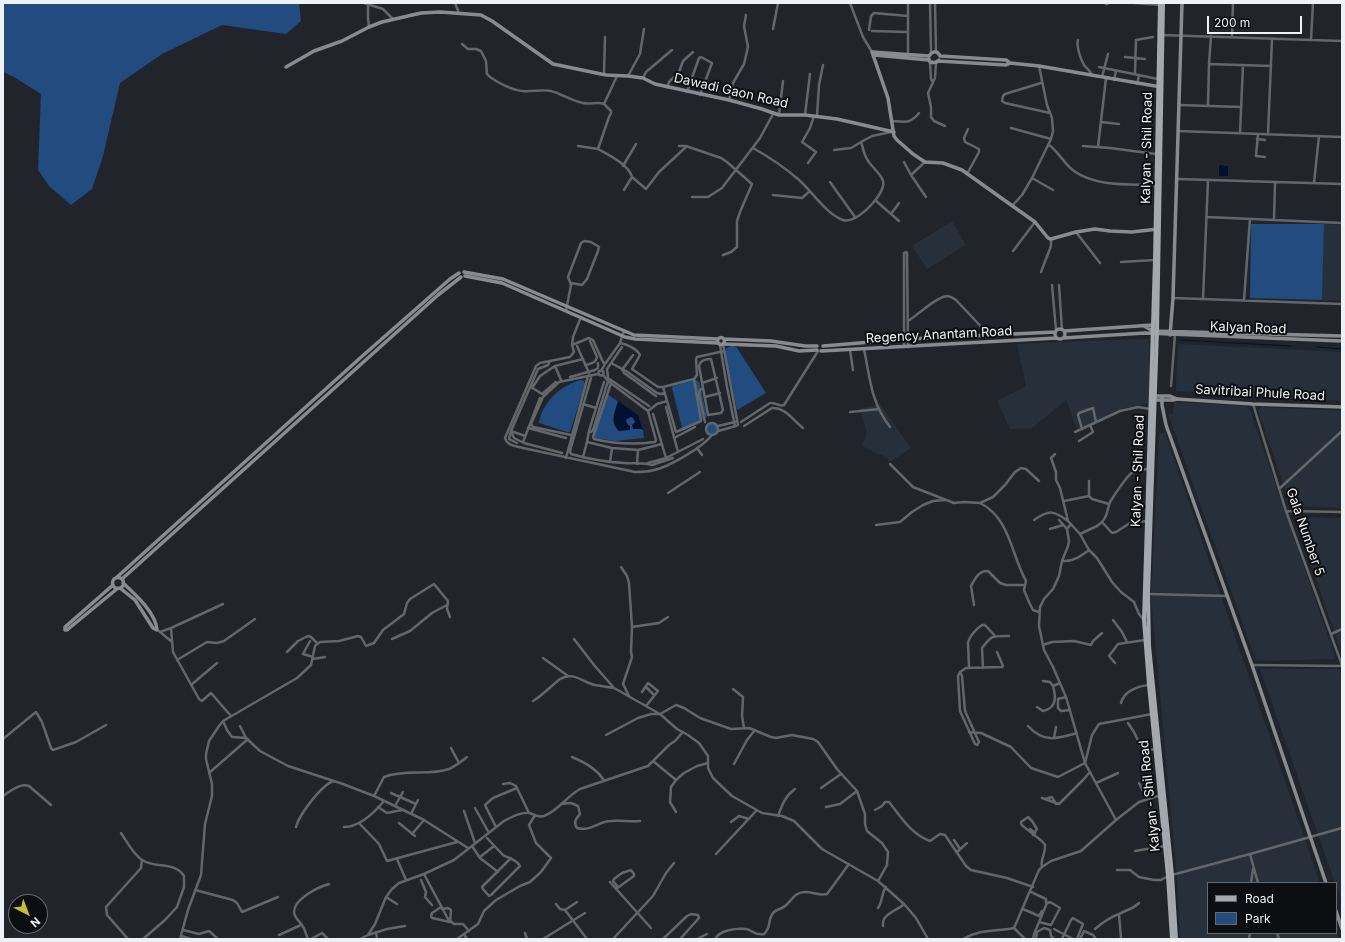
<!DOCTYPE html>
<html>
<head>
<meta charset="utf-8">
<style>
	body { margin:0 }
	#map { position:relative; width:1345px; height:942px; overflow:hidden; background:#21252b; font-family:Inter,sans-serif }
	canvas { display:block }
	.frame { position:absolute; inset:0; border:4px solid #eef1f5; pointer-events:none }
	.legend { position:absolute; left:1207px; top:882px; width:130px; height:52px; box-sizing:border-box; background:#0c0e11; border:1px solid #66696c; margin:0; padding:5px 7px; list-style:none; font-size:12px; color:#eef1f5 }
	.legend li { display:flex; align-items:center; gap:8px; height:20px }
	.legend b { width:20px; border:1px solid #66696c }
	.north { position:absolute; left:8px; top:894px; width:40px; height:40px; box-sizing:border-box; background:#0c0e11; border:1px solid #66696c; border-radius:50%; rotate:138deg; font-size:11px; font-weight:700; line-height:16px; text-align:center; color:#eef1f5 }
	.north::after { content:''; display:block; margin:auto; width:14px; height:18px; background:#c6bc3c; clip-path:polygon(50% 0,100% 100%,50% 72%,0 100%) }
	.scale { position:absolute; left:1207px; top:16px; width:95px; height:18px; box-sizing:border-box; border:2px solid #eef1f5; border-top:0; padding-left:5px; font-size:12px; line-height:14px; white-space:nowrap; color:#eef1f5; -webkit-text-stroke:3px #0c0e11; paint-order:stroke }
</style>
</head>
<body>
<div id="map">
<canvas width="1345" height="942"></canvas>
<div class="frame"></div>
<ul class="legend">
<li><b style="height:5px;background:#a4a9af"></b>Road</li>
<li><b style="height:11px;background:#224c7f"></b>Park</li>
</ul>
<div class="north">N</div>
<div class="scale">200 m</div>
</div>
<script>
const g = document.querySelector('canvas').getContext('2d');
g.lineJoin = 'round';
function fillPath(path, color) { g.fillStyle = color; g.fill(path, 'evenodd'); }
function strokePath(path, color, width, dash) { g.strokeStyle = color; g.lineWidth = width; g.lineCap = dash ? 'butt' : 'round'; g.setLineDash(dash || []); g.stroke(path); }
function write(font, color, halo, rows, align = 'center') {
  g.font = font + ' Inter,sans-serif'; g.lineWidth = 4; g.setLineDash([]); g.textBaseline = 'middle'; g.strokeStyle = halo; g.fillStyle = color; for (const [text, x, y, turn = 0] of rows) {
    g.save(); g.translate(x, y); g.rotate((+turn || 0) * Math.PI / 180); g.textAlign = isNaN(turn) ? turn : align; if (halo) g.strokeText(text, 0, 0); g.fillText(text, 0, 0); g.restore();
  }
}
const built = new Path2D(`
	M952 221 966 245 927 269 912 246Z
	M1324 224 1342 225V300H1322Z
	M1149 339V403L1125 408 1077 429 1066 400 1031 429H1010L997 401 1026 386 1017 344 1110 340Z
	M1178 344 1342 352V401L1176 391Z
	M1174 402 1246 406 1250 410 1336 659 1256 661 1168 414H1173Z
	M879 403 911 448 890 462 885 457 862 446 867 432 861 414 862 408 873 406Z
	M1261 407 1342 411V508L1291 506 1258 411Z
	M1159 433H1165L1320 883H1208V933H1336V929L1339 939H1180L1177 877 1151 598Z
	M1295 517 1342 518V655Z
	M1260 669H1339L1342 677V903L1336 883H1335Z`);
const green = new Path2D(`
	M3 3H299L301 21 286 34 222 25 162 54 120 83 103 156 92 189 71 205 49 186 38 170 41 94 14 77 3 72Z
	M1251 224H1324L1322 300 1250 298Z
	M730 346H733L737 348 766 393 737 410 725 352 726 349Z
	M581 380 584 381 585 384 570 432H567L539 423C542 402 561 385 581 380Z
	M696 380 699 382 707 417 683 431 672 388 673 386Z
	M607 394 638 415 643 430 644 438 615 441 595 438 594 436Z
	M706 429a6 6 0 1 1 12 0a6 6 0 1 1-12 0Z`);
const water = new Path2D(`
	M1219 165 1228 166V176H1219Z
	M618 401 638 415 643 430 641 429H633L632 425 635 422 633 418 631 417 627 419 626 421 628 425 630 426V430L619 431C609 422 615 412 618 401Z`);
const stream = new Path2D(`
	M1180 340 1291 346
	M1316 347 1342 349`);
const street = new Path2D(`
	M364 3 383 9 393 19
	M455 3 459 13
	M850 3 863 37 872 52
	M908 3V54
	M930 3 931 53
	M935 3 936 52
	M1135 3 1160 5
	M1106 4 1109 3
	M368 5V18L369 27
	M773 29 778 3
	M869 30 871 16 874 13 908 16
	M872 31 908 32
	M1161 35 1342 41
	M1211 36 1209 64 1271 66
	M1232 37 1233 3
	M1078 40C1076 46 1081 60 1084 65 1088 70 1089 69 1092 75
	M1311 40 1313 3
	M462 44 468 49H476L481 51 486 61 487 74C493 81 514 91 523 91 532 92 543 89 551 91 562 94 572 101 583 103 591 105 597 101 604 104
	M1125 57 1145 59
	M930 62 931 79 933 82
	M936 63 935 78 928 93 931 107V117L934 121 945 126
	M1099 67 1158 79
	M604 74 605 37
	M1135 74 1136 40 1153 37
	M617 76 604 104 611 111V113L609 117 598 149C609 155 629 165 632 177L624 190
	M628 76 640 54 644 29
	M1102 77 1108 54
	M643 78 646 72 672 50
	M1114 80 1116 71
	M1041 83 1005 94 1003 96 1002 101 1005 103 1050 113
	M1137 84 1139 75
	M667 87 669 82 679 72 683 61 693 52
	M687 92 699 58 701 57 712 63 700 95
	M729 100 733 83 744 64 748 47 744 26 746 15
	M1179 105 1241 107
	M1208 106 1209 64
	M779 115 783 81
	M805 115 810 74
	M817 116 819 85 823 65
	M892 121C905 122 910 124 919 113
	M1101 122 1119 124
	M1011 128 1051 139
	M1178 131 1342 137
	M1240 133 1243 65
	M1258 134 1256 156 1265 157
	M1268 134 1272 39
	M1257 139 1265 140
	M1049 145C1059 152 1064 164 1074 171 1096 187 1130 184 1155 185
	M578 146 598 149
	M679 146H686L721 158 727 162 752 184 740 212 737 221V247L731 252 723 255
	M1083 146 1110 148 1156 154
	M1098 147 1106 78
	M753 148C769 157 784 167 798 179 811 190 827 215 843 220 853 223 867 210 873 203 878 197 885 188 883 181 880 172 871 167 867 159 864 155 863 147 861 142L872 136 891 132
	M834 150 851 148 861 142
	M904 162 911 175
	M925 162 911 175 926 197
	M808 163 816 152 802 142 810 128 814 116
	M623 166 636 144
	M967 174 979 152V149L965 142 964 138 968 129
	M632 177 646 189 659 172 686 147
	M1032 178 1053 190
	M1177 179 1342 184
	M830 182 855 217
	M1314 183 1319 136
	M773 195 802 198 810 191
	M692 197H708L722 188 760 138 773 114
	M875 200 899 221
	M1012 206 1022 195 1032 178 1051 139 1053 131 1052 118 1047 105 1039 66
	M891 214 899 203
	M1207 217 1342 223
	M1274 219 1275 182
	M1076 232 1100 263
	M1013 251 1035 222
	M1121 262 1155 260
	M1041 272 1051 246V239
	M1052 285 1056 330
	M1059 285 1062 330
	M1173 298 1342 304
	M1203 299 1208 180
	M1244 300 1250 219
	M566 311 571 285 568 277 581 243 584 241 591 242 599 247 598 251 587 279 582 285 571 283
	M908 321C918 315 936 297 947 296 951 296 953 298 956 300L989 335
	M620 343 624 331
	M723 344 738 425
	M572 345 573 337 581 317
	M720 345 727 387 735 426
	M577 346 589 373
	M622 347 607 369 608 378 649 406
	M904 347V253L906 252 907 253 908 347
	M864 349C870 378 871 403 890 427
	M850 350 853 370
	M711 359 723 410 721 413 708 415 699 366C700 360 705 359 711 359Z
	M550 361 548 365 538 369 511 431 514 438 524 443 562 453
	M611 363 626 371 657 393 661 394 665 393
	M585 365C590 364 596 363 597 357L590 341
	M555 366 561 380
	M622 370 633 355
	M623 370 624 373 656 396
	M598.5 373a2.5 2.5 0 1 1 5 0a2.5 2.5 0 1 1-5 0Z
	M601 371 605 364
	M603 375 608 381 648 411 657 404 667 401
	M570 377 595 370 598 368V363
	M591 378 570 451 571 454C588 459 606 462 624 463 633 464 644 462 652 465L673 458
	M694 379 663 387H658L632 369 640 355C637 349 627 344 620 343L605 364 603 362 593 340 589 338 572 345 574 352 570 357 540 363 536 366 505 438C507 446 516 446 523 448L635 472C641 472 648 472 654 470 669 467 703 447 712 435
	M604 382 589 431 587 442 612 448 638 450 662 444
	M611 383 593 437 594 439C615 444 634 445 655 442L656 440 648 411
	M702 383 717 378
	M1171 386 1175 334
	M531 387 542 394 556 382
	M663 387 676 432 701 421 694 379 697 375 696 359 697 357 724 351
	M532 388 540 376 555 366 583 359
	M703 388 700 390 699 394 705 422
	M705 397 720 393
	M583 404 596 408
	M1253 404 1286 511 1342 665
	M666 407 678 452
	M850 412 879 409
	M653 414 666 458 703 439
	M741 422 770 403C775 402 779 407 784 405L818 351
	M706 429a6 6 0 1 1 12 0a6 6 0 1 1-12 0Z
	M718 426 735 422
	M744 426 772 408C785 407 793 420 803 428
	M528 428 566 438
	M1082 429 1078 415 1079 413 1093 408 1096 422
	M589 431 591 432 593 430 608 381
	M718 431 736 426
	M1075 432 1120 411 1138 407 1150 409
	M571 435 533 427 531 424 543 397 559 382 588 376
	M674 438 695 427
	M1079 441 1093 432 1090 425
	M523 442 540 398
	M517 443 509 439 511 431 525 436
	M697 448 702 455
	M1055 454 1051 458 1056 472V480L1060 488 1068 521 1080 534 1089 550 1097 558 1112 582 1121 592 1134 602 1139 614 1143 619
	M583 457 587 442
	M566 458 588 376 598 374
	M610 462 612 448
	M648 463 666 458
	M637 464 638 450
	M890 464 913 487 954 503 964 502 980 503 993 497 1005 485 1015 472 1021 468 1026 469 1039 481
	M1089 481V496L1092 499 1109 504
	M1279 489 1342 431
	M668 493 700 472
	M1064 501 1089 496
	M980 503C1010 518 1011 554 1026 581L1024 590 1029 602 1033 610 1039 612
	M1286 511 1342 512
	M1034 520C1049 510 1053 510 1068 521
	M1059 520 1067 529
	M1147 521 1130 523 1116 532 1112 533 1102 522C1108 515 1107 510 1110 502 1113 497 1128 474 1133 472 1137 469 1143 470 1148 469
	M1071 524 1067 529 1069 541 1068 546 1062 561 1059 576 1053 589 1044 599 1040 607 1039 626 1044 650 1053 667 1066 697 1085 763 1116 820 1139 802 1161 795
	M876 525 900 522 912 512 923 505 933 501 945 500
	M1050 529 1063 525
	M1080 534 1097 526 1102 522
	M1062 561C1073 562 1081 556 1089 550
	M621 567 627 576 629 583 632 627 631 652 632 657 623 684 629 696
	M1148 594 1227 596
	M974 605 971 586C975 579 979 570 988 571L1000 583 1006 585H1025
	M1113 620 1122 632 1127 642
	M632 627 659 623 668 617
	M171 628 173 652 199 699 202 701 211 693 231 716
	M159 631 172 642
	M160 632 171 628 223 604
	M1331 634 1342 629
	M392 639 410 631 432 613 447 605
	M574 639 594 665 614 688 660 714 677 729 688 735 699 743 708 756V768L713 778 732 796 762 813 782 816 794 821 822 849 878 881 904 904 916 918 928 939
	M310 641 303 654 313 657
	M1043 645 1052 642 1074 641 1091 645 1093 641 1102 633
	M287 652 298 641 308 636 311 637 317 643
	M543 658 568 676
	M313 659 325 657
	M177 660 207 642 217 643 224 641 255 619
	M1115 663 1109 656 1118 644 1145 640
	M1252 665 1342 666
	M969 668 968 643C969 637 976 629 982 625H985L995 636
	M983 668 982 648C992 635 992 636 1009 636
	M960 672 962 676 965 711 979 742 977 745 975 744 960 711 958 676Z
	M960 672 966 668 1002 667 1003 666 997 652
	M1043 681 1050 682 1053 686
	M191 685 217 663
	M646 687 654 695
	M733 689 743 697 742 716 744 728
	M642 692 648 683 658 691 646 706
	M1066 697 1058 699V708L1061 711 1070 710
	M533 701C543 695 551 686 560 679 574 671 582 682 595 685 601 686 608 687 614 688
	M1121 703C1124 691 1138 686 1149 685
	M1037 707 1043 711C1057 708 1056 697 1053 686L1060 683
	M223 721 227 730 232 737 246 738 260 751 288 766 343 784 374 796 424 820 468 848
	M1128 723 1134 732 1142 749 1144 751 1155 749
	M240 726 246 738
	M1028 726C1044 743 1056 739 1077 733
	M969 732 981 733 1011 747 1031 768 1058 777 1085 763 1092 735 1099 724 1152 714
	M606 735 638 718 651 714H660L676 705 684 708 700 718 731 729 749 728 771 737 776 738 792 735 813 739 818 742 837 769 857 791 865 814V824L867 831 882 843 888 852 887 865 878 881
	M1054 738 1056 727
	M3 739 36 712 42 722 51 748 53 750 76 742 106 725
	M451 748 459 763
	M572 757C584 762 598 769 604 781
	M653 761 676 780
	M734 764 747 740 755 730
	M209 773 248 739
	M1096 783 1118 773
	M1139 783 1147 799
	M503 784 510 783 516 786 529 813
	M821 788 841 774
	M391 793 416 804
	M3 796C11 791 19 783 29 786L51 805
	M374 796 384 777C405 769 429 776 449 769 456 766 462 761 467 757
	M1042 798 1059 804 1083 780 1090 772
	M1045 799 1052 797 1056 804
	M561 804 571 803 578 806 580 814C576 819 573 822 577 828 591 832 598 821 611 821 620 820 630 822 640 821
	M395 806 403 792
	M378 807 387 813 402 810
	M826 807 840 804 857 791
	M475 808 489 833
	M875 810 882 806 885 802H889C901 817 911 834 930 841L940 834 945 835 966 866 971 870 1007 878 1033 887
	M464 811 475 843
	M676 812 670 802 671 787 676 780 684 773 697 766 708 763
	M411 814 418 800
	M778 816C782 805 785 796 795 789
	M731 822 739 816 749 819
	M359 823 379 844 387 861 457 842
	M399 823 415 836
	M296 827C299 815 322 784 334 781
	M344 827C360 827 374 813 384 801
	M496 827 485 805 493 798 517 788
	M1030 829 1035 833
	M121 833C127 842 133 854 142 860 155 869 175 861 184 876V887L177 907 165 920 143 939
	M412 834 424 820
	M1033 835 1037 829 1032 821 1028 817 1021 822V824C1025 829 1045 842 1045 845 1046 853 1040 859 1042 867
	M487 838 503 855C510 859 516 859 520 866L491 895 489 896 483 889 482 887 511 858
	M954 840 960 849
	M472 846 480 858 498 872
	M1135 851 1165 846
	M957 852 967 843
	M716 854 756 811
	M480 857 494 846
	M397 859 406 880
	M1117 870H1130L1139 877 1154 880H1161L1168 876 1250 854
	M424 874 448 919 454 924H463L469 931
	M421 880 426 892 425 897 432 905
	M610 882 651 928
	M1251 883 1253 869
	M1258 883 1250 854 1342 828
	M616 889 634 876V874L631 870 622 873 614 879 613 881 618 887
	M195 890 233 900 237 903 242 912 278 897
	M1031 892 1046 899V903
	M386 897 397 904
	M556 904 560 909 565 910 587 939
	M441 907 432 913 431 916 432 918 450 922 451 910 448 908 442 909
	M878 908C883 901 881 894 886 887
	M1023 909 1039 916 1042 911
	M565 910 577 902
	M1119 914 1121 939
	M883 926C881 914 897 911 904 904
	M1054 929 1073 939
	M1095 929C1102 923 1110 917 1119 914 1126 910 1133 909 1139 903
	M183 930 199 934 209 931 218 939
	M376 932 377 939
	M525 933 527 939
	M1277 933 1279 939
	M464 934 467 939
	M279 935 301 925
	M368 935 387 929 405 926
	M181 936 191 939
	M128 939 107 915 106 907 141 868 142 860
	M180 939 188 910 201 875 205 824 212 796V784L206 759V754L209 741 219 726 223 721 297 678 311 665 315 646 320 642 339 641 358 636 361 637 366 646 374 643 383 630 404 614 407 603 410 599 434 584 448 601 447 609 450 617
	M308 939C306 935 305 929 302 925 299 921 294 917 294 912 294 899 318 887 329 884
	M311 939 322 933 328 939
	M360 939 368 935 375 924 386 897 392 889 399 883 424 874 454 860 504 821C511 817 521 812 529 813 534 814 537 818 544 816 558 811 567 796 580 789L648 766 669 745 675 741 683 732
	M457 939 478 924 484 911 496 900 520 886 530 882 541 872 551 858 536 843 529 825 535 815
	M543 939 585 913
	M613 939 653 896 666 873 674 863
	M663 939 687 916 691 914 698 915 699 918 681 938
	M697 939 707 934
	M715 939C720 930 736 928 746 929 753 930 754 936 764 934 772 927 767 919 774 912 777 909 782 909 785 906 792 901 794 892 805 892 813 892 819 896 827 894L849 864
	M963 939C982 928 995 932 1014 928
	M1025 939 1014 928 1039 870 1042 867 1051 861 1081 851 1116 820
	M1033 939 1034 934 1047 903 1050 902 1060 908 1051 925 1039 922
	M1036 939 1037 932 1044 928 1050 930 1051 936 1054 939
	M1062 939 1071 920 1073 918 1083 924 1077 939
	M1080 939 1084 931 1093 935 1096 939
	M1249 939 1250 933`);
const secondary = new Path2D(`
	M874 55 929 60
	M929 56 872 52 888 98 894 136 897 140 913 154 925 162 943 163 962 170 1035 222 1048 238 1051 239 1076 232 1095 229 1110 231 1132 232 1158 229
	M929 56C932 51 937 50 940 56
	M940 56 1006 60 1010 63
	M929 59 930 62C934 63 937 63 939 60
	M938 61 1006 65 1010 63 1039 66 1161 87
	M286 67 314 51 342 41 369 27 382 22 421 13 440 12 481 15 492 21 553 64 606 75 628 76 643 78 655 84 729 100 762 109 779 115H805L837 119 894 132
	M464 272 503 279 634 335 718 339
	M465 276 502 283 625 337 635 339 718 343
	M1144 326 1153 331 1342 336
	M1055 334a5 5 0 1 1 10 0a5 5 0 1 1-10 0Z
	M1064 331 1153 325
	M1170 335 1173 298 1182 3
	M717.5 341a3.5 3.5 0 1 1 7 0a3.5 3.5 0 1 1-7 0Z
	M1063 338 1145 333 1342 341
	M724 339 771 341 805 346H817
	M724 344 776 346 799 351 817 350
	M823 346 908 339 1055 332
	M821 351 1057 338
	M1152 396H1170L1177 399
	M1162 396V405L1166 425 1252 665 1326 883
	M1154 400H1173L1177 399 1253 404 1342 407
	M112.5 583a5.5 5.5 0 1 1 11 0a5.5 5.5 0 1 1-11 0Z
	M116 578 359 359 450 279 459 273
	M122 579 438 295 461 277
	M123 583C135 594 156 613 157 630
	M113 585 65 627V630H67L118 588
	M120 588 135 600 153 628 157 630
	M1336 911 1342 929`);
const primary = new Path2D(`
	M1160 3 1155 260 1144 620 1149 685 1168 876 1172 939
	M1163 3 1157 331 1148 594 1149 646 1172 875 1176 939`);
const streetNames = [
	["Dawadi Gaon Road",731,91,13],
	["Kalyan - Shil Road",1147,148,-89],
	["Kalyan Road",1248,328,2],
	["Regency Anantam Road",939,335,-3],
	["Savitribai Phule Road",1260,393,3],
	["Kalyan - Shil Road",1138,471,-88],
	["Gala Number 5",1305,532,71],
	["Kalyan - Shil Road",1150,796,-96]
];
fillPath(built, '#272f3a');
fillPath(green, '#224c7f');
fillPath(water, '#001130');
strokePath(stream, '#001130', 1);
strokePath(street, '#64676a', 2.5);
strokePath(secondary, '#888c91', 3.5);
strokePath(primary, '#a4a9af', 4);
write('13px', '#eef1f5', '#0c0e11', streetNames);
</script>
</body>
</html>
